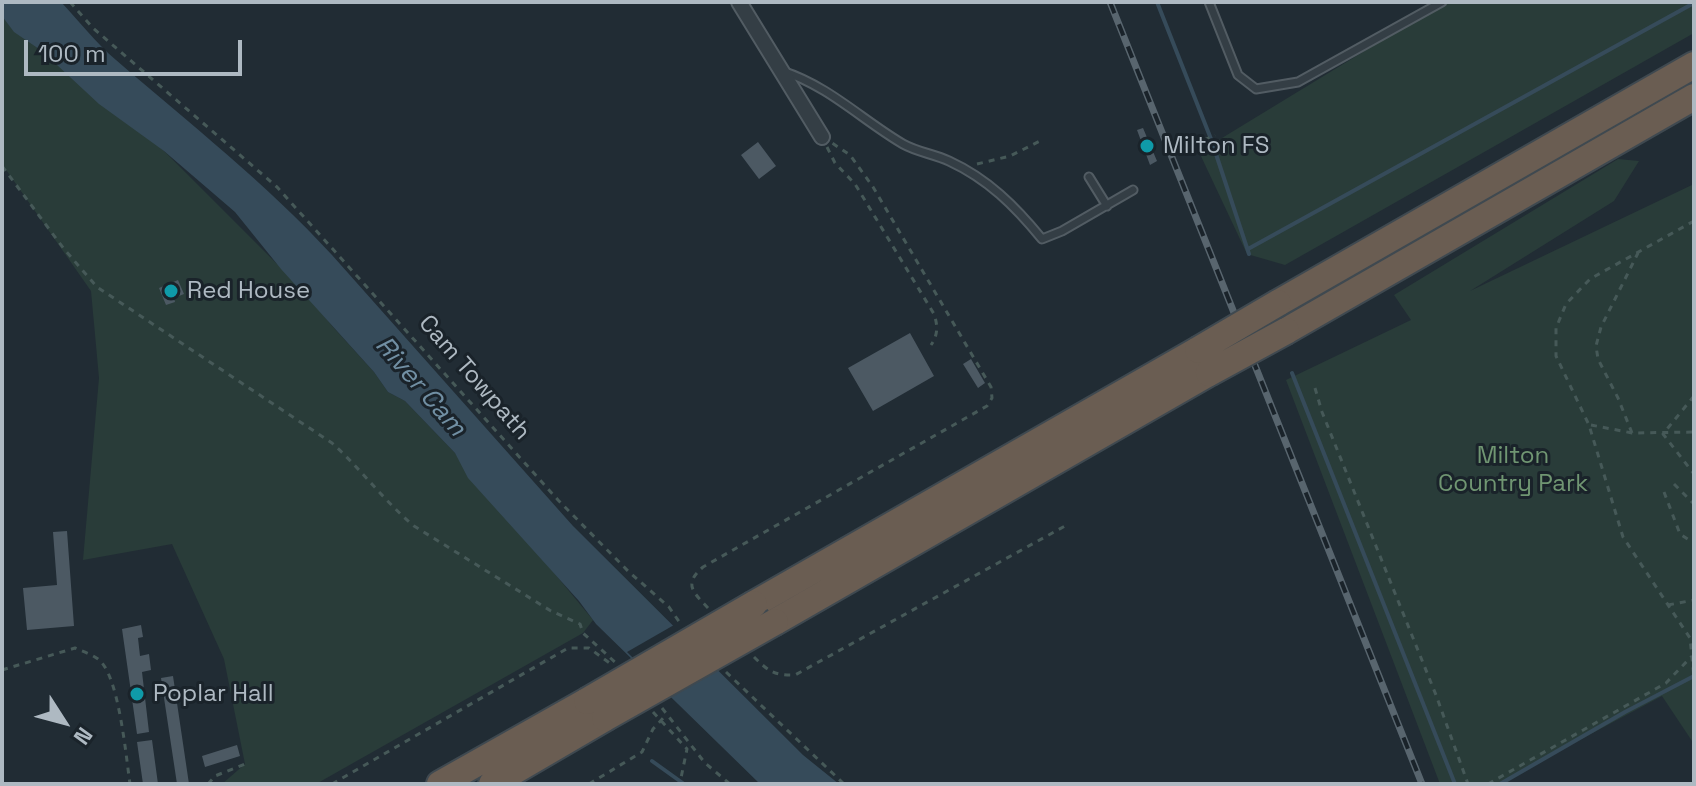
<!DOCTYPE html>
<html>
<head>
<meta charset="utf-8">
<style>
	body { margin:0 }
	#map { position:relative; width:1696px; height:786px; overflow:hidden; background:#212c34; font-family:"Space Grotesk",sans-serif }
	canvas { display:block }
	.frame { position:absolute; inset:0; border:4px solid #aeb9c2; pointer-events:none }
	.north { position:absolute; left:24px; top:682px; width:80px; height:80px; -webkit-text-stroke:6px #1a232a; paint-order:stroke; rotate:126deg; font-size:22px; font-weight:700; line-height:32px; text-align:center; color:#aeb9c2 }
	.north::after { content:''; display:block; margin:auto; width:28px; height:36px; background:#aeb9c2; clip-path:polygon(50% 0,100% 100%,50% 72%,0 100%) }
	.scale { position:absolute; left:24px; top:40px; width:218px; height:36px; box-sizing:border-box; border:4px solid #aeb9c2; border-top:0; padding-left:10px; font-size:24px; line-height:28px; white-space:nowrap; color:#aeb9c2; -webkit-text-stroke:6px #1a232a; paint-order:stroke }
</style>
</head>
<body>
<div id="map">
<canvas width="1696" height="786"></canvas>
<div class="frame"></div>
<div class="north">N</div>
<div class="scale">100 m</div>
</div>
<script>
const g = document.querySelector('canvas').getContext('2d');
g.lineJoin = 'round';
function fillPath(path, color) { g.fillStyle = color; g.fill(path, 'evenodd'); }
function strokePath(path, color, width, dash) { g.strokeStyle = color; g.lineWidth = width; g.lineCap = dash ? 'butt' : 'round'; g.setLineDash(dash || []); g.stroke(path); }
function write(font, color, halo, rows, align = 'center') {
  g.font = font + ' "Space Grotesk",sans-serif'; g.lineWidth = 6; g.setLineDash([]); g.textBaseline = 'middle'; g.strokeStyle = halo; g.fillStyle = color; for (const [text, x, y, turn = 0] of rows) {
    g.save(); g.translate(x, y); g.rotate((+turn || 0) * Math.PI / 180); g.textAlign = isNaN(turn) ? turn : align; if (halo) g.strokeText(text, 0, 0); g.fillText(text, 0, 0); g.restore();
  }
}
const green = new Path2D(`
	M2 2H15L301 288 333 327 374 372 388 392 405 401 455 453 593 620 583 633 316 784H222L245 764 224 659 172 544 83 560 99 378 91 291 2 164Z
	M1445 2H1694V33L1285 265 1247 254 1199 152Z
	M1618 159 1639 161 1614 201 1470 291 1694 184V744L1662 696 1497 784H1440L1286 380 1411 320 1394 295Z`);
const water = new Path2D(`
	M2 2H61C79 21 96 43 116 60 190 124 266 183 332 255L573 526 803 755 839 784H760L596 624 579 601 468 478 455 453 405 401 388 392 374 372 281 269 235 212 164 151 99 104 42 51 14 32 2 16Z`);
const pier = new Path2D(`
	M674 625 716 667 669 694 627 652Z`);
const stream = new Path2D(`
	M1157 2 1211 139 1249 254
	M1248 249 1694 3
	M1292 373 1455 784
	M652 761 684 784
	M1500 784 1625 712 1694 676`);
const building = new Path2D(`
	M1143 128 1157 161 1150 165 1137 130Z
	M758 142 776 166 759 179 741 155Z
	M178 280 184 294 174 298 175 302 166 305 159 288Z
	M910 333 934 376 873 411 848 368Z
	M971 359 985 383 978 388 963 364Z
	M67 531 74 626 27 630 23 588 57 585 53 532Z
	M141 625 143 637 138 638 140 656 149 654 151 670 142 672 149 732 137 734 122 629Z
	M173 676 189 784H177L161 678Z
	M152 740 158 784H143L137 742Z
	M237 745 240 756 205 767 202 756Z`);
const path = new Path2D(`
	M70 2 93 28 277 187 558 500 628 571 669 607 680 623
	M1204 140 1215 135
	M827 147 835 163 855 184 934 314C938 326 938 335 931 345
	M977 164 1010 156 1040 141
	M2 166 64 249 97 287 332 443C361 469 384 501 414 526L551 611 580 624 583 633 616 663
	M1694 221 1590 279 1566 304 1556 328V356L1589 425 1623 537 1690 638 1694 678
	M1315 388 1322 412 1436 695 1468 784
	M1694 396 1663 434 1694 474
	M1591 425 1632 433 1694 432
	M1632 433 1618 398 1598 359 1596 346 1601 327 1638 253
	M1674 484 1694 504
	M1664 492 1680 534 1694 543
	M1668 605 1694 600
	M708 608C693 592 683 584 703 567L987 406 992 398 991 387 873 187 850 155 832 143
	M2 641 3 640
	M754 657C768 671 775 676 795 675L1065 526
	M2 670 75 648C82 651 91 654 98 659 119 674 126 757 130 784
	M726 672 844 784
	M662 708 705 763 730 784
	M653 712 687 749 681 778
	M208 784 215 776 245 764
	M332 784 568 648H589L611 664
	M589 784 642 752 653 729 667 714
	M1488 784 1666 683 1691 657`);
const lane = new Path2D(`
	M1209 2 1238 75 1256 89 1298 82 1442 2
	M782 71C829 86 862 120 903 144 917 152 934 154 949 161 988 179 1015 206 1042 239L1062 231 1133 190
	M1089 177 1107 206`);
const street = new Path2D(`
	M739 2 822 137`);
const highway = new Path2D(`
	M1278 303 1694 65
	M1286 331 1694 97
	M754 604 1198 350
	M775 622 1209 373
	M440 784 587 701
	M492 784 605 718`);
const rail = new Path2D(`
	M1110 2 1422 784`);
const highwayBridge = new Path2D(`
	M1198 350 1278 303
	M1209 373 1286 331
	M587 701 754 604
	M605 718 775 622`);
const markers = [
	[1147,146,8,"#0f9aa8"],
	[171,291,8,"#0f9aa8"],
	[137,694,8,"#0f9aa8"]
];
const poiNames = [
	["Milton FS",1163,146],
	["Red House",187,291],
	["Poplar Hall",153,694]
];
const streetNames = [
	["Cam Towpath",474,378,49]
];
const parkNames = [
	["Milton",1513,456],
	["Country Park",1513,484]
];
const waterNames = [
	["River Cam",420,387,49]
];
fillPath(green, '#293c39');
fillPath(water, '#364b5a');
fillPath(pier, '#212c34');
strokePath(stream, '#364b5a', 4);
fillPath(building, '#4c5963');
strokePath(lane, '#525c63', 11);
strokePath(street, '#525c63', 18);
strokePath(highway, '#3f4950', 30);
strokePath(path, '#465958', 3, [6, 6]);
strokePath(lane, '#343e45', 7);
strokePath(street, '#343e45', 14);
strokePath(highway, '#6a5d52', 26);
strokePath(rail, '#58656e', 7);
strokePath(rail, '#1a232a', 4, [12]);
strokePath(highwayBridge, '#3f4950', 30, []);
strokePath(highwayBridge, '#6a5d52', 26);
for (const [x, y, r, color] of markers) { const dot = new Path2D(); dot.arc(x, y, r, 0, 2 * Math.PI); g.fillStyle = color; g.fill(dot); strokePath(dot, '#1a232a', 3); }
write('24px', '#aeb9c2', '#1a232a', poiNames, 'left');
write('24px', '#aeb9c2', '#1a232a', streetNames);
write('24px', '#709672', '#1a232a', parkNames);
write('italic 26px', '#718fa3', '#1a232a', waterNames);
</script>
</body>
</html>
